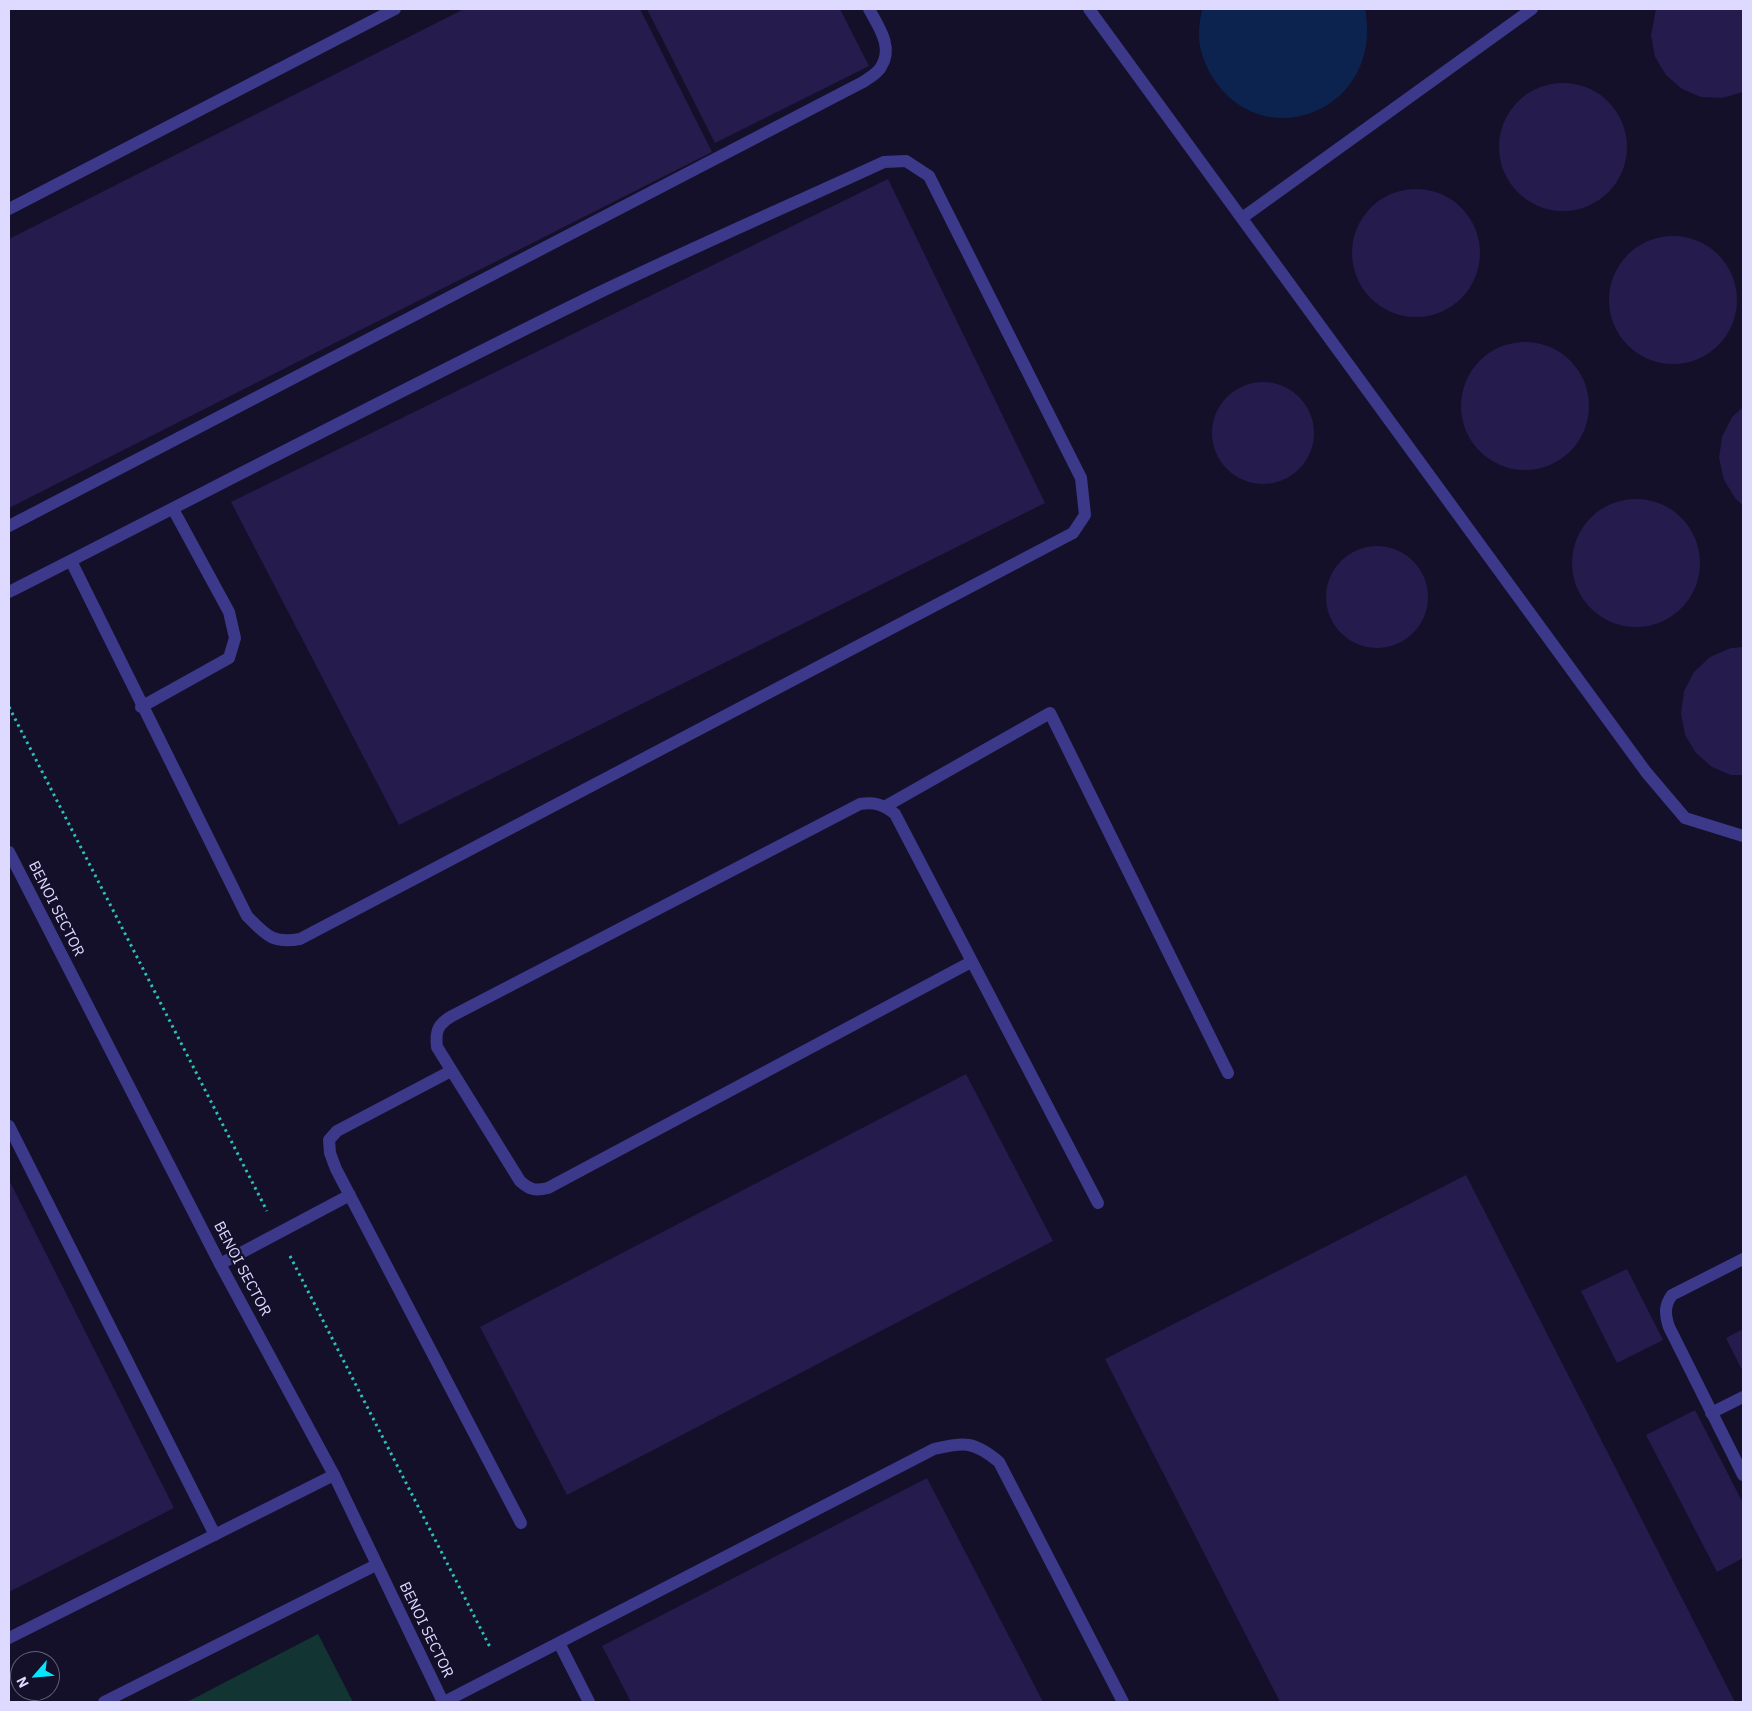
<!DOCTYPE html>
<html>
<head>
<meta charset="utf-8">
<style>
	body { margin:0 }
	#map { position:relative; width:1752px; height:1711px; overflow:hidden; background:#14102a; font-family:"IBM Plex Sans",sans-serif }
	canvas { display:block }
	.frame { position:absolute; inset:0; border:10px solid #ddd9ff; pointer-events:none }
	.north { position:absolute; left:10px; top:1651px; width:50px; height:50px; box-sizing:border-box; background:#14102a; border:1px solid #64607f; border-radius:50%; rotate:243deg; font-size:14px; font-weight:700; line-height:20px; text-align:center; color:#ddd9ff }
	.north::after { content:''; display:block; margin:auto; width:18px; height:22px; background:#05e5ff; clip-path:polygon(50% 0,100% 100%,50% 72%,0 100%) }
</style>
</head>
<body>
<div id="map">
<canvas width="1752" height="1711"></canvas>
<div class="frame"></div>
<div class="north">N</div>
</div>
<script>
const g = document.querySelector('canvas').getContext('2d');
g.lineJoin = 'round';
function fillPath(path, color) { g.fillStyle = color; g.fill(path, 'evenodd'); }
function strokePath(path, color, width, dash) { g.strokeStyle = color; g.lineWidth = width; g.lineCap = dash ? 'butt' : 'round'; g.setLineDash(dash || []); g.stroke(path); }
function write(font, color, halo, rows, align = 'center') {
  g.font = font + ' "IBM Plex Sans",sans-serif'; g.lineWidth = 4.5; g.setLineDash([]); g.textBaseline = 'middle'; g.strokeStyle = halo; g.fillStyle = color; for (const [text, x, y, turn = 0] of rows) {
    g.save(); g.translate(x, y); g.rotate((+turn || 0) * Math.PI / 180); g.textAlign = isNaN(turn) ? turn : align; if (halo) g.strokeText(text, 0, 0); g.fillText(text, 0, 0); g.restore();
  }
}
const green = new Path2D(`
	M318 1634 353 1702H187Z`);
const water = new Path2D(`
	M1202 9H1365C1385 113 1257 160 1209 71 1203 59 1198 45 1199 31 1199 24 1201 16 1202 9Z`);
const building = new Path2D(`
	M464 9H640L712 152 9 508V239Z
	M647 9H840L869 66 715 143Z
	M1656 9H1743V92L1722 98 1701 97 1682 89 1666 75 1655 57 1651 35Z
	M1499 147a64 64 0 1 1 128 0a64 64 0 1 1-128 0Z
	M888 179 1045 503 399 825 231 502Z
	M1352 253a64 64 0 1 1 128 0a64 64 0 1 1-128 0Z
	M1609 300a64 64 0 1 1 128 0a64 64 0 1 1-128 0Z
	M1461 406a64 64 0 1 1 128 0a64 64 0 1 1-128 0Z
	M1212 433a51 51 0 1 1 102 0a51 51 0 1 1-102 0Z
	M1743 407V506L1735 498 1724 480 1719 458 1722 437 1732 417Z
	M1572 563a64 64 0 1 1 128 0a64 64 0 1 1-128 0Z
	M1326 597a51 51 0 1 1 102 0a51 51 0 1 1-102 0Z
	M1743 647V775H1731L1712 767 1696 753 1685 735 1681 713 1684 691 1694 672 1710 657 1731 648Z
	M966 1074 1053 1241 567 1495 480 1327Z
	M1466 1175 1735 1702H1280L1105 1359Z
	M9 1180 174 1508 9 1592Z
	M1627 1269 1663 1340 1617 1363 1581 1291Z
	M1743 1329V1372L1726 1338Z
	M1695 1410 1743 1503V1558L1717 1572 1646 1435Z
	M927 1478 1043 1702H631L602 1646Z`);
const path = new Path2D(`
	M9 707 267 1211
	M290 1256 491 1649`);
const service = new Path2D(`
	M1089 9 1646 772 1685 818 1743 836
	M9 209 395 9
	M1242 218 1532 9
	M9 526 863 82C869 78 878 73 881 67 894 47 878 26 869 9
	M9 592C202 494 395 393 590 297 687 250 786 207 884 162L906 161 929 176 1081 478 1085 515 1073 533 300 939C272 944 266 935 247 916L71 561
	M141 707 229 658 235 638 229 612 173 509
	M886 806 1050 713 1228 1073
	M971 962 548 1188C535 1191 530 1190 520 1181L437 1047C435 1031 438 1024 452 1016L860 804C874 802 883 804 895 814L1098 1203
	M451 1071 337 1131 329 1140 330 1153 336 1169 521 1523
	M9 1126 215 1535
	M1743 1259 1672 1295C1664 1306 1665 1315 1669 1327L1743 1475
	M220 1264 350 1195
	M1711 1413 1743 1397
	M9 1638 334 1475
	M559 1643 589 1702
	M104 1702 376 1565
	M444 1702 934 1449C965 1442 974 1441 999 1462L1123 1702`);
const minor = new Path2D(`
	M9 852 220 1264 334 1475 443 1702`);
const streetNames = [
	["BENOI SECTOR",56,909,63],
	["BENOI SECTOR",242,1269,62],
	["BENOI SECTOR",426,1630,64]
];
fillPath(green, '#123533');
fillPath(water, '#0b234e');
fillPath(building, '#251b4c');
strokePath(path, '#2cc0b8', 3, [2.5, 4]);
strokePath(service, '#3c398b', 12);
strokePath(minor, '#3c398b', 12);
write('15px', '#ddd9ff', '#14102a', streetNames);
</script>
</body>
</html>
